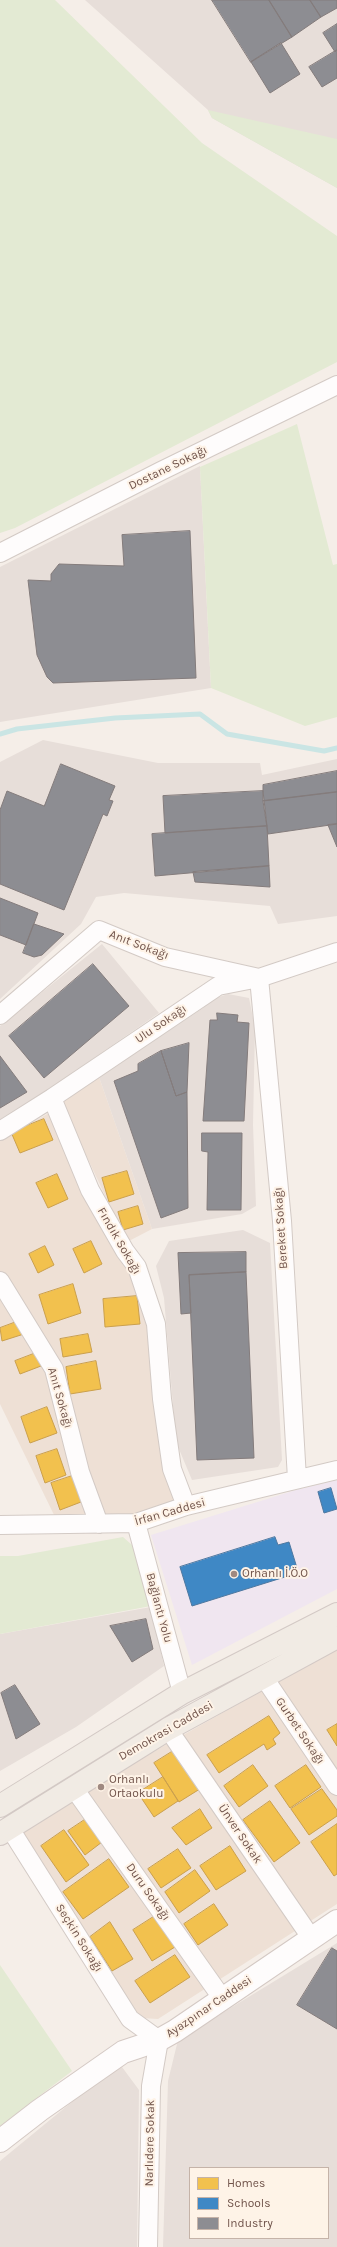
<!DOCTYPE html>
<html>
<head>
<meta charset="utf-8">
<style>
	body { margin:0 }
	#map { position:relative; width:337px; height:2247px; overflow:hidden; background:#f5eee8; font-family:Karla,sans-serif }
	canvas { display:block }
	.legend { position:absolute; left:189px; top:2167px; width:140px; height:72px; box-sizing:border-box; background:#fef3e7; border:1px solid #c5b3a8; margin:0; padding:5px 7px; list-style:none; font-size:12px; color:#70534a }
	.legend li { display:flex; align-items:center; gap:8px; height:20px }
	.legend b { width:20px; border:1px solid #c5b3a8 }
</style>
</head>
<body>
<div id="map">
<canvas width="337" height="2247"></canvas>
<ul class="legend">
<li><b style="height:11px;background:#f2c14e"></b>Homes</li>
<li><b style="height:11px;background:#3f88c5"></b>Schools</li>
<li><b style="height:11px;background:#8d8d92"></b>Industry</li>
</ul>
</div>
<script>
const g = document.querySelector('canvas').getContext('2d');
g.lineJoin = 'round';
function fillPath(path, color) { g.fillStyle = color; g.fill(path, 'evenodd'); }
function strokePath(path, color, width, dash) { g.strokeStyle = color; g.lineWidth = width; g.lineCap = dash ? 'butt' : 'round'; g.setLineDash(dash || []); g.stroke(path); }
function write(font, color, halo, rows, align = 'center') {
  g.font = font + ' Karla,sans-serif'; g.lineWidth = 4; g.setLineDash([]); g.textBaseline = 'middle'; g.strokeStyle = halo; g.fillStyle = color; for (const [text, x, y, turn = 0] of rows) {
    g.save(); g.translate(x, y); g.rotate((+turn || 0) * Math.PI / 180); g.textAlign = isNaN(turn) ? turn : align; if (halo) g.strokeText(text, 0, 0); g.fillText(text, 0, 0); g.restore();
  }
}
const residential = new Path2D(`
	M99 1077 152 1229 127 1242 61 1102Z
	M49 1113 82 1195 131 1271 150 1325 176 1502 136 1515 56 1519 0 1404V1141Z
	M337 1648V1904L158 2019 141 2018 24 1842V1830L72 1798Z`);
const industrial = new Path2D(`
	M85 0H337V188L212 118 208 110Z
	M200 466 211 688 0 722V567Z
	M43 740 158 763H260L262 775 337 759V916L278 924 270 906 124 893 96 897 81 924 0 999V762Z
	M102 944 159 1013 0 1123V1026Z
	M228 994 249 998 255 1028 253 1125 256 1206 242 1214 152 1229 99 1077 203 1008 210 1000Z
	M243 1230 270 1243 282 1460 278 1467 192 1480 176 1442 164 1298 156 1266 169 1241Z
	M151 1607 164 1666 76 1727 0 1771V1634Z
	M337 1943V2247H163L168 2081 178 2040ZM190 2168H328V2238H190Z
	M122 2067 139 2090 137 2247H0V2161L95 2083Z`);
const education = new Path2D(`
	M337 1480V1589L192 1665 151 1535 296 1490Z`);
const green = new Path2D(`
	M0 0H55L202 143 337 236V362L15 528 0 533Z
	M208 110 337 139V188L212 118Z
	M297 424 333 565 337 564V717L305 726 211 688 200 467Z
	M123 1537 132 1545 151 1606 0 1634V1556H18Z
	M0 1965 72 2071 0 2126Z`);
const homes = new Path2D(`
	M44 1119 53 1140 20 1153 11 1132Z
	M127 1171 134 1194 109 1202 102 1178Z
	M57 1174 68 1199 48 1208 36 1183Z
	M138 1206 143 1224 123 1230 118 1212Z
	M91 1241 102 1264 84 1273 73 1249Z
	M45 1246 54 1265 38 1273 29 1254Z
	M73 1284 81 1313 48 1324 39 1295Z
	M137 1296 140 1324 105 1327 103 1299Z
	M19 1321 24 1334 2 1341 0 1328Z
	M88 1334 92 1352 63 1357 60 1339Z
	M36 1353 41 1366 20 1374 15 1361Z
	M96 1361 101 1389 70 1394 66 1367Z
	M47 1407 57 1433 30 1443 21 1417Z
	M57 1449 66 1475 45 1483 36 1456Z
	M72 1476 81 1502 60 1510 51 1483Z
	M269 1716 280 1733 273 1739 276 1744 267 1750 264 1744 219 1773 207 1755Z
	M337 1724V1746L327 1730Z
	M178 1748 203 1787 179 1802 154 1763Z
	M253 1765 268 1786 239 1807 224 1786Z
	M306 1765 321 1787 290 1808 275 1786Z
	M163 1777 178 1801 154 1817 138 1793Z
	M322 1789 337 1810V1816L309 1835 291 1809Z
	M270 1801 300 1843 274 1862 243 1820Z
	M200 1809 212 1828 186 1845 172 1828Z
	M86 1819 102 1842 85 1855 68 1831Z
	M337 1824V1874L334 1876 311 1842Z
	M64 1830 89 1865 66 1882 41 1846Z
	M230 1846 246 1871 216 1890 200 1866Z
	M178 1849 191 1868 161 1888 148 1869Z
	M109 1859 129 1887 83 1919 63 1892Z
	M195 1870 210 1891 179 1913 165 1892Z
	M214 1904 228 1925 198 1945 184 1924Z
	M155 1916 175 1947 152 1961 133 1930Z
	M110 1922 133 1959 112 1971 90 1937Z
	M175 1955 190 1977 150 2003 135 1981Z`);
const schools = new Path2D(`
	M331 1488 337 1509 324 1513 318 1492Z
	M275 1537 278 1545 289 1542 297 1568 286 1571 288 1576 192 1606 180 1567Z`);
const industry = new Path2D(`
	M212 0H269L292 37 251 62Z
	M269 0H310L321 17 292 37Z
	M310 0H337V8L321 17Z
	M337 24V50L335 52 323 33Z
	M281 43 300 74 270 93 251 62Z
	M337 50V78L322 87 309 67Z
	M190 531 196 678 53 683 47 677 37 655 28 580 51 581V574L59 564 124 566 122 535Z
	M61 764 115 786 109 800 113 801 107 816 103 814 64 910 0 884V810L7 791 44 806Z
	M337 771V792L263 801V785Z
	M263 791 267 826 165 833 163 796Z
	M337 792V824L268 834 263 801Z
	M337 824V847L328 825Z
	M267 826 269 866 155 876 152 834Z
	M269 866 270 887 195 882 193 872Z
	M0 898 38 913 26 945 0 935Z
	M34 924 64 934 42 955 34 957 23 953Z
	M93 964 129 1006 44 1078 9 1036Z
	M217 1013 238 1015 237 1022 249 1023 244 1121H203L210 1020H217Z
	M189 1043 187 1092 176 1096 161 1051Z
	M161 1051 176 1096 187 1092 188 1208 161 1218 114 1081 138 1071V1064Z
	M0 1056 27 1092 0 1108Z
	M202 1133H242L241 1210H207L208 1152 202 1151Z
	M246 1252V1272L189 1275 191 1313 181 1314 178 1253Z
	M246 1272 254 1458 197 1460 189 1275Z
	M146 1619 153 1649 132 1662 110 1626Z
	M15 1685 40 1724 16 1739 1 1693Z
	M332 1948 337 1951V2029L297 2005Z`);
const stream = new Path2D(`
	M0 734 17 729 115 718 200 714 227 734 324 751 337 748`);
const street = new Path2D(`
	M0 553 161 471 337 385
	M0 1015 99 930 165 957 259 978 282 1221 297 1479
	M52 1098 90 1190 125 1251 137 1267 156 1324 162 1399 172 1469 186 1506
	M0 1131 52 1098 218 986 259 978 337 952
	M0 1281 54 1369 80 1472 99 1524
	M136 1523 182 1693
	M0 1525 136 1523 186 1506 337 1470
	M263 1676 337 1786
	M168 1729 312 1939
	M73 1787 222 1998
	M9 1827 130 2019 159 2040 151 2086 148 2247`);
const secondary = new Path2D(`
	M0 2141 40 2110 123 2052 159 2040 175 2031 337 1921`);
const primary = new Path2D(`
	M0 1806 182 1693 337 1614
	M0 1834 168 1729 337 1637`);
const markers = [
	[234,1574,4,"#9f8981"],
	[101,1787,4,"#9f8981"]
];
const streetNames = [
	["Dostane Sokağı",168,468,-26],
	["Anıt Sokağı",139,945,21],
	["Ulu Sokağı",161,1024,-34],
	["Bereket Sokağı",281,1228,-94],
	["Fındık Sokağı",119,1241,60],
	["Anıt Sokağı",60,1398,74],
	["İrfan Caddesi",170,1512,-16],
	["Bağlantı Yolu",159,1608,75],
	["Demokrasi Caddesi",166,1731,-30],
	["Gurbet Sokağı",300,1731,56],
	["Ünver Sokak",240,1834,56],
	["Duru Sokağı",148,1892,55],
	["Seçkin Sokağı",79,1938,58],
	["Ayazpınar Caddesi",209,2007,-34],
	["Narlıdere Sokak",150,2143,-89]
];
const poiNames = [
	["Orhanlı İ.Ö.O",242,1574],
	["Orhanlı",109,1780],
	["Ortaokulu",109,1794]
];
fillPath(residential, '#eee0d5');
fillPath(industrial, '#e7ded9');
fillPath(education, '#f0e6f0');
fillPath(green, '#e3ead3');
fillPath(homes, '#f2c14e');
strokePath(homes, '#cba04d', 1);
fillPath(schools, '#3f88c5');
strokePath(schools, '#4e78a0', 1);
fillPath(industry, '#8d8d92');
strokePath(industry, '#847c7c', 1);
strokePath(stream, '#cae5e4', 5);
strokePath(street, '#d3cac5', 20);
strokePath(secondary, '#d4c9c4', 24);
strokePath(primary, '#d3c9c5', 24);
strokePath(street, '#fefcfc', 18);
strokePath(secondary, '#fefcfc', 22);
strokePath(primary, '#f1ebe4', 22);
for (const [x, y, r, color] of markers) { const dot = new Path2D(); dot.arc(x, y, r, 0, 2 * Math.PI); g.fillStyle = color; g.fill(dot); strokePath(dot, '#fef3e7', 1.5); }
write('12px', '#70534a', '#fef3e7', streetNames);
write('12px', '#70534a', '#fef3e7', poiNames, 'left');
</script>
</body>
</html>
